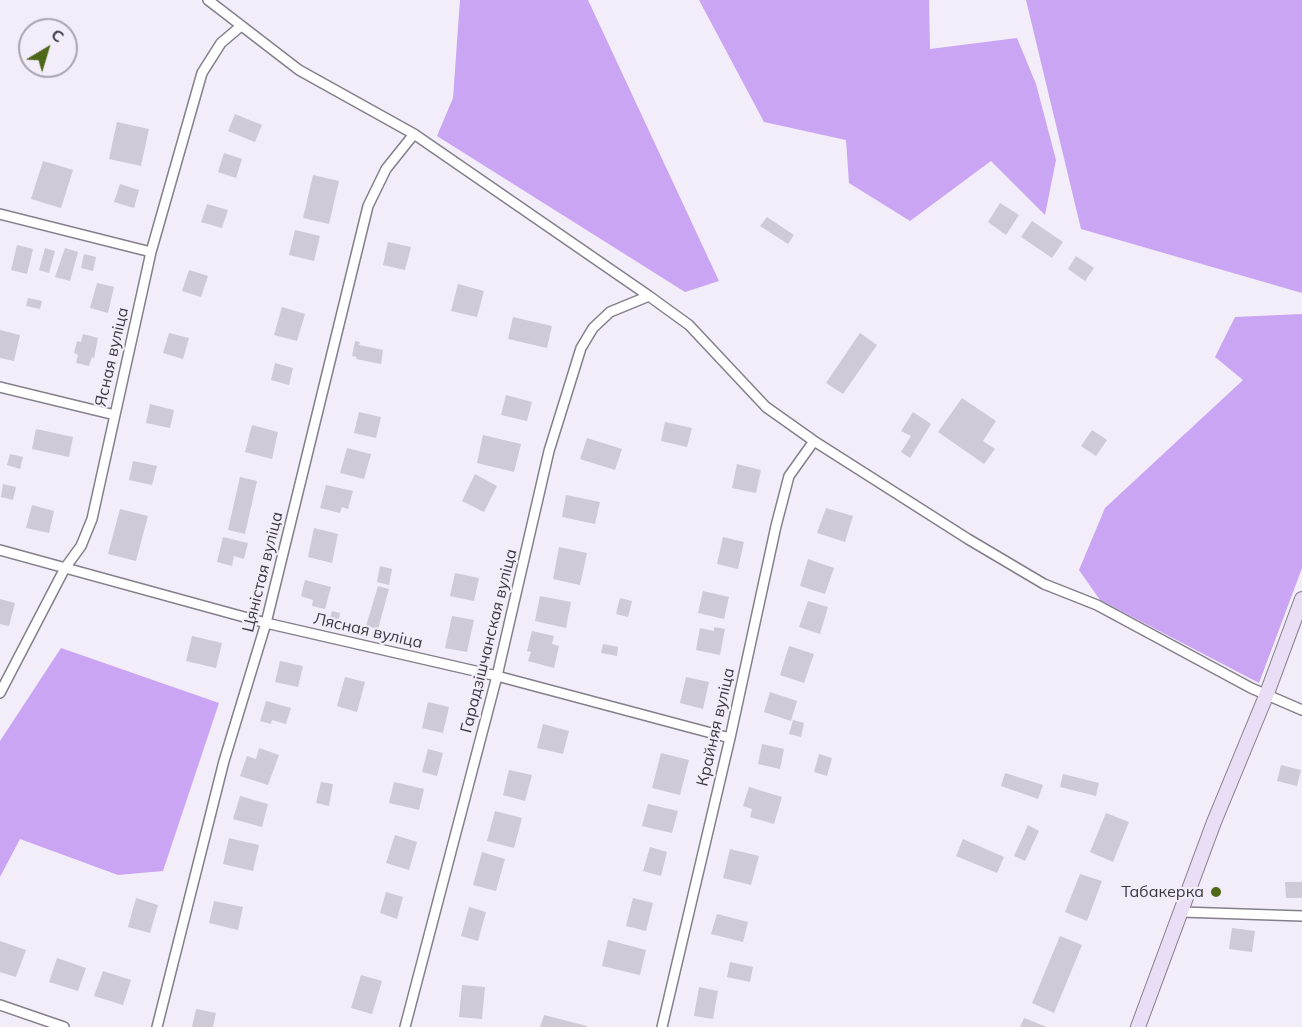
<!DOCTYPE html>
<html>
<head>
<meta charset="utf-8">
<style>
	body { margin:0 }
	#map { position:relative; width:1302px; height:1027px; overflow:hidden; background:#f2edf9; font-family:Mulish,sans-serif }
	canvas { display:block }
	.north { position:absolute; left:18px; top:18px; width:60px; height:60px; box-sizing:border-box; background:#f2edf9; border:2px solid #a9a5ae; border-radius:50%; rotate:38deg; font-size:16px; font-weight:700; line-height:24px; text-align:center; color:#3b393e }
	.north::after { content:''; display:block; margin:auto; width:21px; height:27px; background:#4e6718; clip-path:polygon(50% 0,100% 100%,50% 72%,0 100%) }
</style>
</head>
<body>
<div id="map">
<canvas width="1302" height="1027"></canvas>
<div class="north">С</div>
</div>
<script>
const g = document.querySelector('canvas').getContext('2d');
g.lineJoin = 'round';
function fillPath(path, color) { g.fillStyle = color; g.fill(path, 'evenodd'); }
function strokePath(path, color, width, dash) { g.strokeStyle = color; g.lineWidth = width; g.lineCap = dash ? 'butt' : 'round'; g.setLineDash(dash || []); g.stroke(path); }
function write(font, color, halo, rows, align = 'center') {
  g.font = font + ' Mulish,sans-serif'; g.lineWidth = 4.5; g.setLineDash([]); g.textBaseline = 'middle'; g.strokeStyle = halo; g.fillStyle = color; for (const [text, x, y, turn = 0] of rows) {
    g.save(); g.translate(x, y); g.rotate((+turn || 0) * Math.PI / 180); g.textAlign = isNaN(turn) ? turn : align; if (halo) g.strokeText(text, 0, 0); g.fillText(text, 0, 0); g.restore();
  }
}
const forest = new Path2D(`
	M460 0H588L719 281 685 292 437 136 453 98Z
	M699 0H929L930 49 1017 38 1036 84 1056 160 1045 215 991 161 910 221 849 183 846 140 764 122Z
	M1026 0H1302V293L1081 229Z
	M1302 314V568L1259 683 1100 600 1079 570 1105 508 1243 380 1215 357 1235 317Z
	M61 648 219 703 163 871 118 875 20 839 0 877V741Z`);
const building = new Path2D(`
	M235 114 262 125 255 142 228 131Z
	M117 122 149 129 141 166 109 159Z
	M224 153 242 159 236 178 218 172Z
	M43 161 73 170 61 208 31 199Z
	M313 175 339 181 329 224 303 218Z
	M120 184 139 190 134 208 114 202Z
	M1000 203 1019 215 1006 235 988 222Z
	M207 204 228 210 222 228 201 222Z
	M767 217 794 235 788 244 760 226Z
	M1032 221 1063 242 1052 258 1021 237Z
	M295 230 320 236 314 261 289 255Z
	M388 242 411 247 405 270 383 265Z
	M17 245 33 249 27 274 11 270Z
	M45 248 55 251 49 273 39 270Z
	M65 248 78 252 70 281 55 277Z
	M84 254 96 257 93 271 81 268Z
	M1076 256 1094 268 1085 281 1068 269Z
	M189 270 208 276 201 297 182 291Z
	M97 283 114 287 108 313 90 308Z
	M458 284 484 291 477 317 451 311Z
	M28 298 42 301 40 309 26 306Z
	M282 307 305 314 297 341 274 335Z
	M513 317 552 326 547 348 508 339Z
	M0 330 20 335 14 361 0 358Z
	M169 333 189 338 183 359 163 353Z
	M860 333 877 345 843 394 826 383Z
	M83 334 98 338 94 358 92 357 89 366 76 363 78 355 74 353 77 341 81 342Z
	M355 341 360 342 359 345 383 350 381 364 356 359 357 357 352 356Z
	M275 363 293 368 289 385 271 380Z
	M506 395 532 402 527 421 501 415Z
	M962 398 996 421 983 441 995 449 984 464 938 432Z
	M150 404 174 410 170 428 146 423Z
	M359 412 381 417 376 438 354 433Z
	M913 412 931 424 910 458 901 452 911 436 901 431Z
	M665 422 692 428 687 447 661 441Z
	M252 425 278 432 272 459 245 452Z
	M36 429 73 437 69 457 32 449Z
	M1092 430 1107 440 1096 456 1081 446Z
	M483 435 521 444 514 472 477 463Z
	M587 438 622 449 615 470 580 459Z
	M347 448 371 454 364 479 340 473Z
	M10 454 23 457 20 469 7 465Z
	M133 461 157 466 152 485 129 480Z
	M737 464 761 470 756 493 732 488Z
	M475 474 497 486 484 512 462 501Z
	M240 477 257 481 245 534 228 530Z
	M3 484 16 487 13 500 1 497Z
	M326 485 353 491 348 509 342 507 340 513 320 508Z
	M566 495 600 502 595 524 562 517Z
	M32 505 54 511 49 533 26 528Z
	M826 508 853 516 845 542 817 533Z
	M120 509 148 516 136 561 108 554Z
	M314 528 338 534 332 563 308 557Z
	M223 537 248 543 244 559 234 556 232 566 217 562Z
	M723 537 744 542 738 569 717 564Z
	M559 547 587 553 580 585 553 579Z
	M808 559 834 568 825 594 800 586Z
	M380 566 392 569 389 585 377 582Z
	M455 573 479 578 474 601 450 596Z
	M305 580 331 587 325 609 312 606 313 600 301 596Z
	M378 586 389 589 378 629 366 626Z
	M703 591 729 597 724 619 698 613Z
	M540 596 571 602 566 628 535 621Z
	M620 598 632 601 628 617 616 614Z
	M0 599 15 603 9 626 0 624Z
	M808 601 828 607 820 634 799 627Z
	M332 611 340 613 338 625 329 622Z
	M452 616 474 620 467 652 445 648Z
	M714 627 725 629 720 655 696 650 700 628 714 631Z
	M532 631 554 636 552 644 559 646 554 668 528 661 531 652 527 651Z
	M192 636 222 643 216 668 186 661Z
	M603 644 618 647 617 656 601 653Z
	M789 646 814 654 804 683 780 675Z
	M280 661 303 666 298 687 275 682Z
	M345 677 365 682 357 712 337 706Z
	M686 677 709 682 703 709 680 703Z
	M770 692 797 701 791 721 764 712Z
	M266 701 291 708 286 724 272 720 271 724 260 721Z
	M428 702 449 707 443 733 422 728Z
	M793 720 804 723 801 737 789 734Z
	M543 724 569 731 563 754 537 748Z
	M762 744 784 749 780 769 758 764Z
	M259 748 279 755 268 785 240 776 247 756 256 759Z
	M428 749 443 753 437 776 422 772Z
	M661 753 689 760 680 795 652 788Z
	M819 754 832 758 827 776 814 772Z
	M1281 765 1301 770 1297 786 1277 781Z
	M509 770 532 775 525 801 503 795Z
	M1005 773 1043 785 1038 799 1001 786Z
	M1063 774 1099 783 1096 796 1060 787Z
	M321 782 333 784 329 806 316 803Z
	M394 782 424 789 419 810 389 803Z
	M749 787 782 797 774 824 750 817 752 809 743 806Z
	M240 796 268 804 262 827 233 819Z
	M648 804 678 811 672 833 642 826Z
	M495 811 522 818 514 848 487 841Z
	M1106 813 1129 822 1113 862 1090 852Z
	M1028 825 1039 831 1025 861 1014 856Z
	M395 835 417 842 409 870 386 863Z
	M229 838 259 845 253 871 223 864Z
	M963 839 1004 857 997 873 956 856Z
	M650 847 667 852 661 876 643 871Z
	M730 849 759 856 751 885 723 878Z
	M482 852 505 859 496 891 473 885Z
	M1080 874 1102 881 1087 921 1065 912Z
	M1285 882H1302V898H1286Z
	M386 892 403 897 397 919 380 913Z
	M136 898 158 905 150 933 128 927Z
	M633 898 653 903 646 931 626 926Z
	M214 901 243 907 238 930 209 923Z
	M469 907 486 912 478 941 461 936Z
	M717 914 748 922 743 942 711 934Z
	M1232 928 1255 931 1252 952 1229 949Z
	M1060 936 1082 945 1054 1013 1032 1003Z
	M608 940 646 950 640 975 602 966Z
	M0 941 26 950 16 977 0 972Z
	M57 958 86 968 78 991 49 982Z
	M730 962 753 967 750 982 727 977Z
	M103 971 131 980 123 1005 94 996Z
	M361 975 382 981 372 1014 351 1008Z
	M462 985 485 987 482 1019 459 1017Z
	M699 987 718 991 713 1019 694 1016Z
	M196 1009 216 1013 213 1027H192Z
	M544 1015 587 1026V1027H540Z
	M1024 1018 1047 1027H1020Z`);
const minor = new Path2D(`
	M208 0 299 70 414 134 649 296 689 325 766 407 814 441 968 539 1044 584 1097 605 1251 688 1302 710
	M0 214 151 252
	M0 387 115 415
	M0 550 266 623 497 676 730 738
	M0 693 65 568 81 546 92 519 151 252 202 73 221 43 241 26
	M1182 912 1302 916
	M0 1005 64 1027
	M157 1027 224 761 266 623 368 206 386 169 414 134
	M405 1027 497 676 549 451 581 348 593 328 610 312 649 296
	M662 1027 730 738 776 526 789 476 814 441`);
const secondary = new Path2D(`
	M1138 1027 1214 822 1266 696 1302 599`);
const markers = [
	[1216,892,6,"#4e6718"]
];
const streetNames = [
	["Ясная вуліца",112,357,-77],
	["Цяністая вуліца",263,572,-76],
	["Лясная вуліца",368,631,13],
	["Гарадзішчанская вуліца",489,641,-76],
	["Крайняя вуліца",716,727,-77]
];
const poiNames = [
	["Табакерка",1204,892]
];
fillPath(forest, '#caa5f3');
fillPath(building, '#cfcad5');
strokePath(minor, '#847f8a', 12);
strokePath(secondary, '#847f8a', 16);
strokePath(minor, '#fff', 9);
strokePath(secondary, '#e9def5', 14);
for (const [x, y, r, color] of markers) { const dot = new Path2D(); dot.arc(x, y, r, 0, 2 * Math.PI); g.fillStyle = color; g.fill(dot); strokePath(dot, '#f2edf9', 2); }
write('16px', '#3b393e', '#f2edf9', streetNames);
write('16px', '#3b393e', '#f2edf9', poiNames, 'right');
</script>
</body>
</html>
